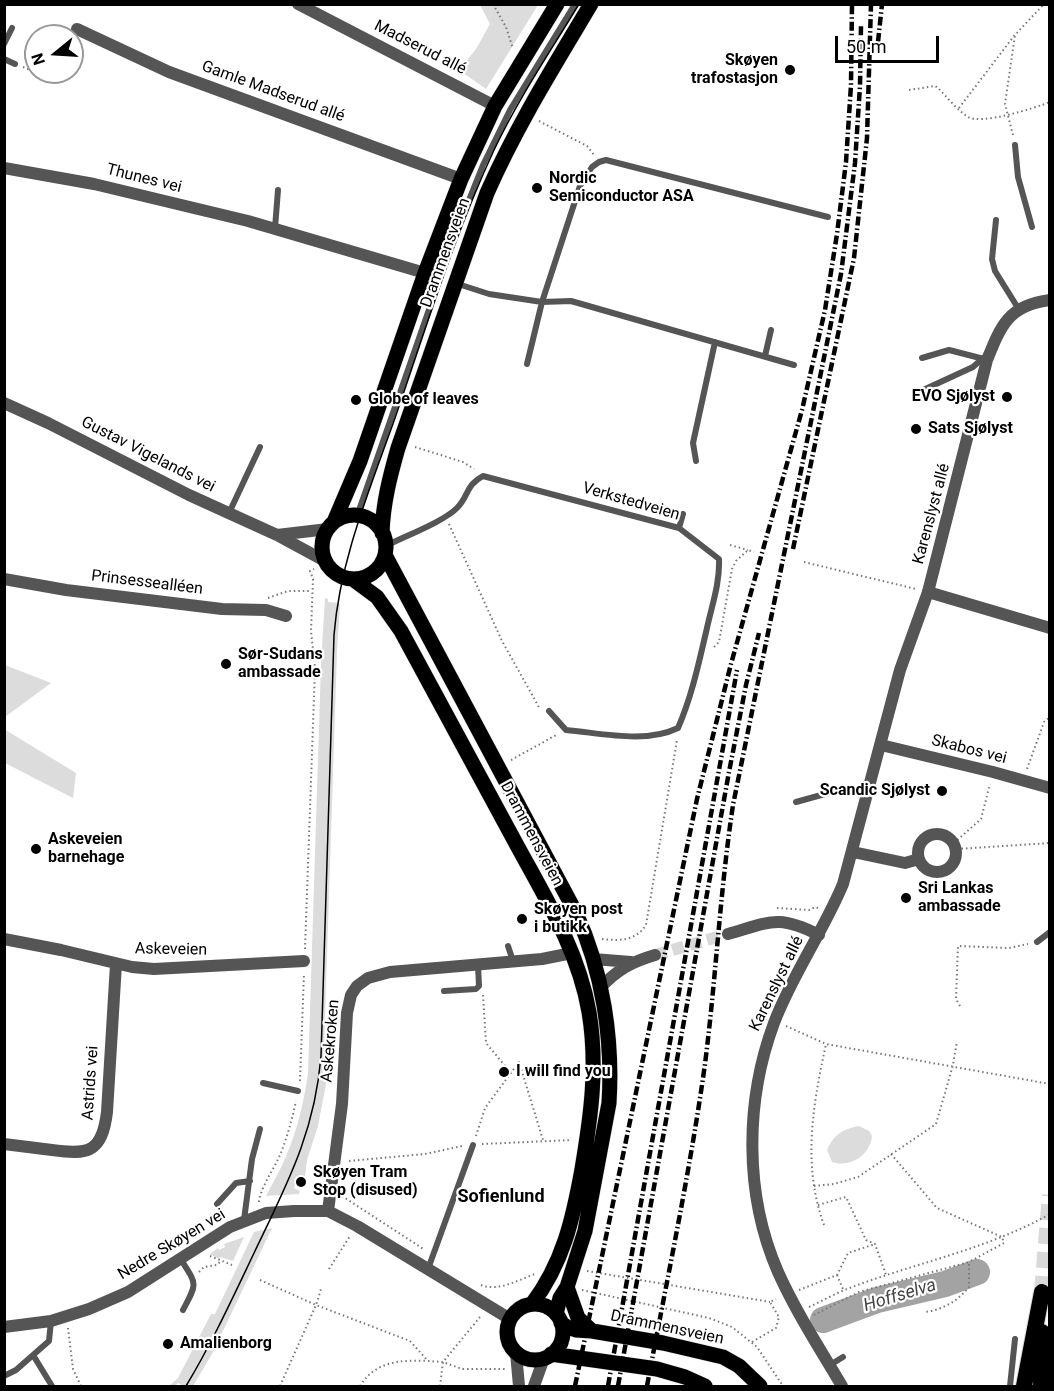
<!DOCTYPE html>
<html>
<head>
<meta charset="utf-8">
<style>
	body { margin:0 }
	#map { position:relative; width:1054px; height:1391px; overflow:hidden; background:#fff; font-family:Roboto,sans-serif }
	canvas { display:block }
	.frame { position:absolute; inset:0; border:6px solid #000; pointer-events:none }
	.north { position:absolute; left:24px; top:24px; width:60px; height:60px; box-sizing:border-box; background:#fff; border:2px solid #999; border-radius:50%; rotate:252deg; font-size:16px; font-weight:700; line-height:24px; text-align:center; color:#000 }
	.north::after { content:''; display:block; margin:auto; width:21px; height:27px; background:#000; clip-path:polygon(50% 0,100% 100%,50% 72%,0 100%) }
	.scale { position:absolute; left:835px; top:36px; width:104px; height:27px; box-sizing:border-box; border:3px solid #000; border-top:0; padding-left:8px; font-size:18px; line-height:21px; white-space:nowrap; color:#000; -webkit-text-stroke:4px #fff; paint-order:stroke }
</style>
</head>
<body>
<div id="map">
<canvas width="1054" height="1391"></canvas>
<div class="frame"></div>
<div class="north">N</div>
<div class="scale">50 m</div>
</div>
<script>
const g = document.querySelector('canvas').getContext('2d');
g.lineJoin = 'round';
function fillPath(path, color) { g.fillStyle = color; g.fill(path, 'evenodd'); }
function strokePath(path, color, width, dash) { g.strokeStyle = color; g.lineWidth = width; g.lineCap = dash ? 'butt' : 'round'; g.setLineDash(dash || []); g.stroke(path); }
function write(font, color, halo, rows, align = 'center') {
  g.font = font + ' Roboto,sans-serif'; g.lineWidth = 4.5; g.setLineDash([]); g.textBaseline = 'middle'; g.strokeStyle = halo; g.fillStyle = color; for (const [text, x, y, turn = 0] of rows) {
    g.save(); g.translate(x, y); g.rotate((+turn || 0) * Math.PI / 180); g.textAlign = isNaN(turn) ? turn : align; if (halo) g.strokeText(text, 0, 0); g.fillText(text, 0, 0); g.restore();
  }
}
const green = new Path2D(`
	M480 5H538L486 89 459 70 476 49 490 24Z
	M325 598 328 599V602L339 603 340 605 337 651 323 1078 327 1079 318 1126 307 1160 305 1177 300 1175 294 1188 300 1191 299 1194 266 1196C273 1182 281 1169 287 1154 298 1128 304 1101 308 1073L321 664Z
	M5 665 51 683 5 717Z
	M4 729 76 773 73 798 5 763Z
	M859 1126 869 1131 872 1136C870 1155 851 1168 832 1162L827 1150C832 1136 844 1128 859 1126Z
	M272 1228 212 1354 193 1386H181L182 1385 178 1383 175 1386H169L178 1378 211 1314H215L254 1232Z
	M244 1237 233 1261 220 1257 219 1259 210 1254 218 1248 219 1250 225 1247 224 1244Z`);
const river = new Path2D(`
	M823 1320 877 1300 945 1284 977 1272`);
const minorTunnel = new Path2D(`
	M655 955 728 934`);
const trunkTunnel = new Path2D(`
	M1042 1292 1050 1195`);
const path = new Path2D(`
	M493 4 506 27 513 49
	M23 67 53 80 56 72
	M909 90 935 86 938 88C947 97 957 110 968 117 981 125 1035 108 1050 102
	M959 108 1014 36 1044 4
	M539 121 587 146 594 155
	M1013 135 1005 104 1015 35
	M415 447 463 462 474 469
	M449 524 502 641 540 709
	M730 545 748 550
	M804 562 916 589
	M268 598 288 591H311
	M714 647 719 642 732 569 736 561 748 550 754 552
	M511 760 558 734
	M1027 769 1044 722 1050 717
	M954 843 981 819 990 784
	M957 849 1050 843
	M777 908 809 910 815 907 818 908
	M602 939C619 941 636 941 646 925L677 740
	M305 949 315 669 311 631 313 579 310 571 314 569
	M483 995 486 1043 511 1073
	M960 1006 956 999 958 946 1009 948 1028 944
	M786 1026 826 1044 1050 1084
	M327 1063V1073L332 1074
	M300 1081 304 973
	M476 1136 485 1108 519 1062 543 1140
	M482 1144 572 1140
	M891 1154 937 1208 1002 1237 1004 1243 969 1262
	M349 1161 425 1154 462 1146
	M814 1186 834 1184 858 1177 936 1124 953 1065 957 1041
	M342 1196 425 1250
	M259 1202C261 1186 273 1171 280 1155 287 1138 292 1120 296 1101
	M818 1205 846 1197 866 1240 875 1244 886 1275
	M824 1225C802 1165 813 1104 826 1044
	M210 1256 232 1265
	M329 1269 350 1236
	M587 1271 770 1302
	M199 1272 204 1267 217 1265 221 1261
	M837 1275 843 1289
	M260 1280 316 1305 410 1341 428 1361
	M481 1285C498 1292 518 1280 535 1274
	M582 1290 709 1318 732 1327 757 1347 783 1386
	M799 1290 837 1275 848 1253 875 1244
	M809 1307C822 1301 834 1294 847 1289 914 1263 986 1250 1050 1214
	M814 1315 859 1292 969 1262V1287C958 1301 942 1310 925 1312
	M68 1328 73 1369 81 1386
	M752 1342 776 1328 779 1317 770 1302 776 1299
	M280 1386 316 1305 321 1289
	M360 1386C378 1356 413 1360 443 1362L480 1317
	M440 1386 443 1362 462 1369H505`);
const service = new Path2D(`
	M4 44 12 28
	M4 59 15 64
	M1015 145 1018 177 1032 227
	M996 220 992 259 995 271 1018 308
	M275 228 278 190
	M455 283 489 294 542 302 580 186 592 167 599 162 606 160 828 217
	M765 356 771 330
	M922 358 949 350 984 359
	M527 364 542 302 571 301 794 365
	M921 391 973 367 983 358
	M696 461 693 443 715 342
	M229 513 260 447
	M357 516 455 235 483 165 510 110 575 4
	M679 528 683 514
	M386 546C405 536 443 522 457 508 469 496 465 486 483 476L679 528 719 559C720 583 712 605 707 628 699 662 692 696 678 728 645 744 601 733 566 730L549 711
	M796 802 843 789 868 792
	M1037 942 1050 932
	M508 946 513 961
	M444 991 476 989 479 986 478 965
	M263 1083 298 1091
	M217 1204 236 1183 250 1181
	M244 1220 252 1159 260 1129
	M180 1258C197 1285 198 1282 183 1310
	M428 1269 473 1145
	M33 1355 52 1386
	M830 1365 843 1357
	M4 1376 16 1370 49 1341 51 1321
	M1010 1386 1015 1339`);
const minor = new Path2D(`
	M298 4 495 106
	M77 29 169 72 461 179
	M4 168 94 184 248 221 425 273
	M4 403 48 423 189 495 277 535 325 561
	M277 535 328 529
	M4 579 66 590 222 609 266 610 286 616
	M928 592 1050 628
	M881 745 993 772 1050 788
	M918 853a19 19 0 1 1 38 0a19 19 0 1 1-38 0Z
	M853 852 905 863 919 859
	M728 934C770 922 778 914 819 935
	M4 939 61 950 132 967 154 969 304 961
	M593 959 631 962
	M600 988C617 970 631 962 655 955
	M4 1144C20 1146 36 1148 52 1150 88 1155 102 1153 107 1112L116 964
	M328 1211 342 1104 347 1013 351 995 357 986 368 978 390 972 542 959 572 953
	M4 1327 51 1321 89 1309 128 1292 230 1227 266 1213 294 1211H328L357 1226 510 1319`);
const tertiary = new Path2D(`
	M516 1353 519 1386
	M534 1386 544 1358
	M842 1386C820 1349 796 1312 778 1272 744 1194 745 1101 774 1023 792 975 823 932 843 884L900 670 928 592 987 360C1001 325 1009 305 1050 300`);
const primary = new Path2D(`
	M322 547a32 32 0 1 1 64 0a32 32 0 1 1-64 0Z
	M334 522 360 461 425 273 461 179 495 106 557 4
	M382 533C383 503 390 476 398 448L487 193C516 127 554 66 591 4
	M385 555 576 913C603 972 613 1039 609 1103L585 1231 567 1287 560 1298 556 1314
	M354 580 377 597 401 631C438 700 475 769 513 838 543 894 578 948 589 1012 598 1066 591 1116 582 1169 573 1219 563 1263 532 1304
	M567 1287 578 1318 592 1331
	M507 1332a28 28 0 1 1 56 0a28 28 0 1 1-56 0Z
	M561 1323 567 1327 576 1330 592 1331 663 1343 723 1357 739 1366 760 1386
	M551 1354 657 1369 685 1377 705 1386`);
const trunk = new Path2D(`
	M1024 1386 1042 1292
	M1041 1386 1042 1332`);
const tram = new Path2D(`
	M186 1386C212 1343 233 1297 255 1251 287 1184 315 1132 321 1056L334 635C340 559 370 489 395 418 426 328 454 236 494 150 518 99 550 52 579 4`);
const rail = new Path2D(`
	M878 42 882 4
	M793 549 854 258 867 138 871 4
	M575 1386 697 799 731 664 802 410 825 310 837 234 846 162 851 85 852 4
	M608 1386 737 670
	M618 1386 729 772 746 685 759 633
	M647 1386C667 1279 690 1172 705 1064 716 978 720 891 733 805L841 274 855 163 860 86 861 25`);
const markers = [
	[790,70,6,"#000"],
	[537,188,6,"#000"],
	[1007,397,6,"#000"],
	[356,400,6,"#000"],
	[916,429,6,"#000"],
	[226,664,6,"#000"],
	[942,791,6,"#000"],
	[36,849,6,"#000"],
	[906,898,6,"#000"],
	[522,919,6,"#000"],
	[504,1072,6,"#000"],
	[301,1182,6,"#000"],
	[168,1344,6,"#000"]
];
const streetNames = [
	["Madserud allé",420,48,27],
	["Gamle Madserud allé",273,92,20],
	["Thunes vei",144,179,14],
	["Drammensveien",446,253,-70],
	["Gustav Vigelands vei",148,455,27],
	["Verkstedveien",631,502,16],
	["Karenslyst allé",932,514,-75],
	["Prinsessealléen",147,583,7],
	["Skabos vei",969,750,14],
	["Drammensveien",531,834,62],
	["Askeveien",171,950,1],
	["Karenslyst allé",777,984,-64],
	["Askekroken",331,1041,-85],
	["Astrids vei",91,1083,-86],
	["Nedre Skøyen vei",172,1245,-31],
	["Drammensveien",667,1328,12]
];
const poiNames = [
	["Skøyen",778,61,"right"],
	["trafostasjon",778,79,"right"],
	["Nordic",549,179],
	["Semiconductor ASA",549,197],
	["EVO Sjølyst",995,397,"right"],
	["Globe of leaves",368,400],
	["Sats Sjølyst",928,429],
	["Sør-Sudans",238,655],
	["ambassade",238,673],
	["Scandic Sjølyst",930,791,"right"],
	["Askeveien",48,840],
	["barnehage",48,858],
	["Sri Lankas",918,889],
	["ambassade",918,907],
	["Skøyen post",534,910],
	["i butikk",534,928],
	["I will find you",516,1072],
	["Skøyen Tram",313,1173],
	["Stop (disused)",313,1191],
	["Amalienborg",180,1344]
];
const neighbourhoodNames = [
	["Sofienlund",501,1197]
];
const waterNames = [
	["Hoffselva",900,1296,-17]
];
fillPath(green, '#dcdcdc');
strokePath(river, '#a3a3a3', 26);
strokePath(minorTunnel, '#d9d9d9', 12, [12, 6]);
strokePath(trunkTunnel, '#d9d9d9', 16, [16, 8]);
strokePath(primary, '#dbdbdb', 16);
strokePath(trunk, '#dbdbdb', 18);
strokePath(path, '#777', 2, [1.5, 3]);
strokePath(service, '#555', 6);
strokePath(minor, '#555', 12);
strokePath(tertiary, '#555', 12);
strokePath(primary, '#000', 15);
strokePath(trunk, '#000', 16);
strokePath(tram, '#000', 1.5);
strokePath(rail, '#000', 4.5, [9, 3, 1.5, 3]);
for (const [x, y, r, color] of markers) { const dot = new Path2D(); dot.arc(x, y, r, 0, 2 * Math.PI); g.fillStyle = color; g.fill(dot); strokePath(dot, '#fff', 2); }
write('16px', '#000', '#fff', streetNames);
write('bold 16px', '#000', '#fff', poiNames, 'left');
write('bold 18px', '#000', '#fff', neighbourhoodNames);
write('italic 18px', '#444', '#fff', waterNames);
</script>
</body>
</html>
